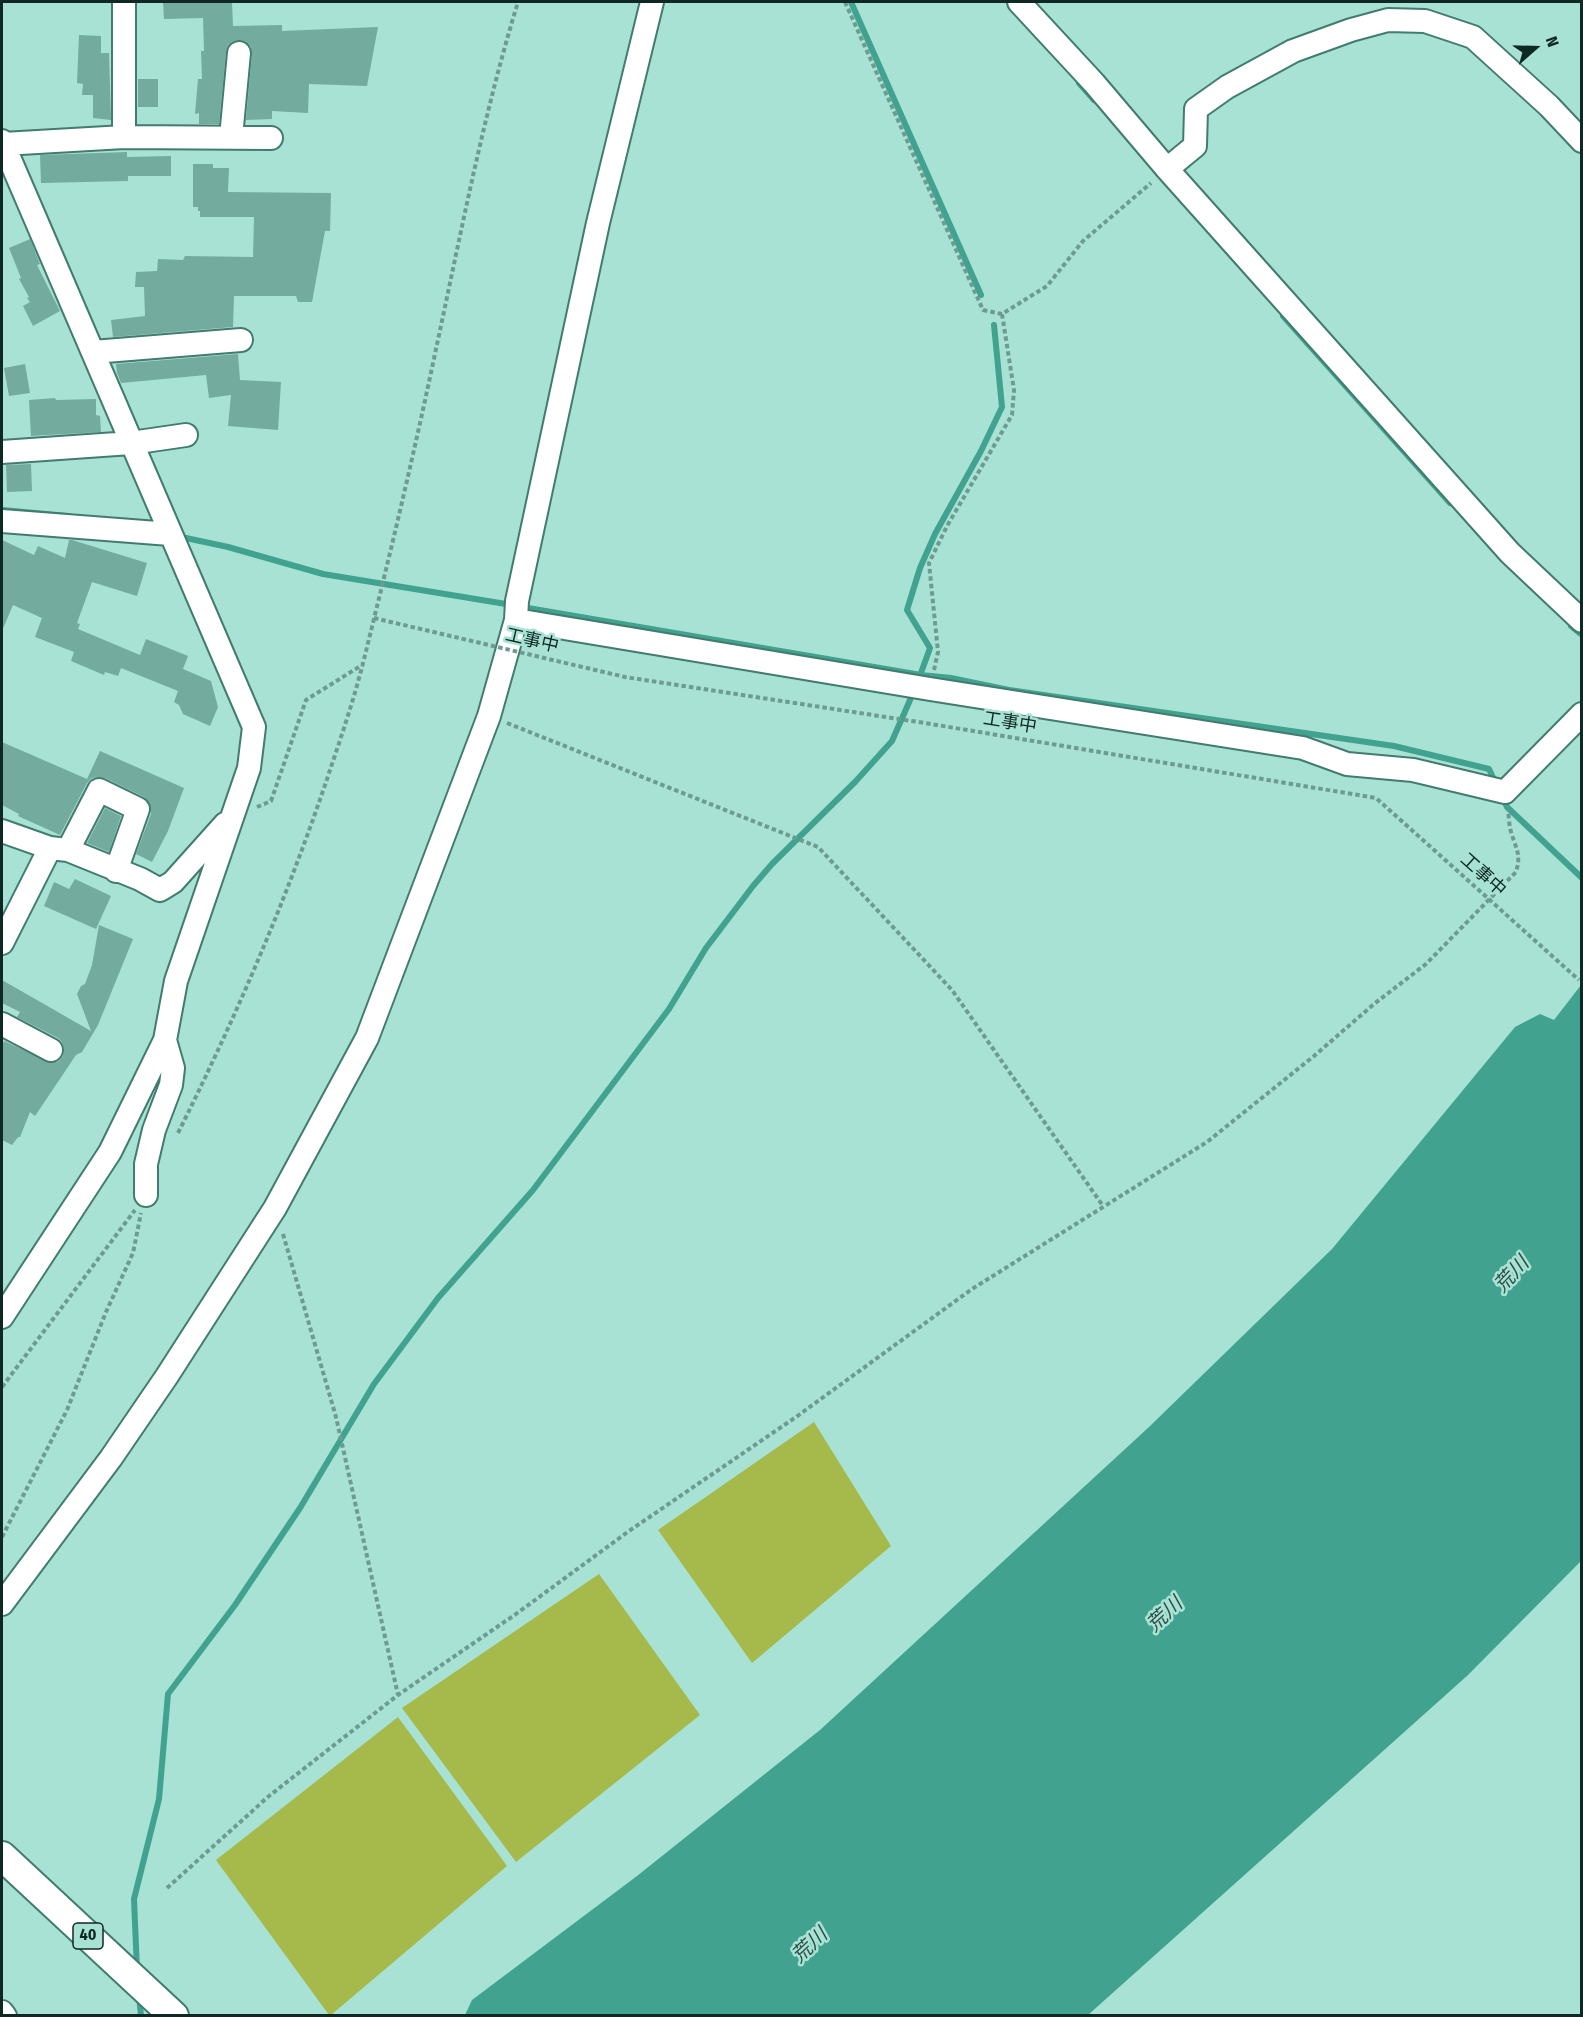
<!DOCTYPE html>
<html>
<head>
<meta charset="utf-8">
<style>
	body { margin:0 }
	#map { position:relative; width:1583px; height:2017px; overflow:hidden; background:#a7e2d4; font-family:"Fira Sans Condensed",sans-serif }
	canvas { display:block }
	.frame { position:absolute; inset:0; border:3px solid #102823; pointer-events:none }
	.north { position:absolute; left:1505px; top:18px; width:60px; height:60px; -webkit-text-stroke:4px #a7e2d4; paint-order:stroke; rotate:70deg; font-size:16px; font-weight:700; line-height:24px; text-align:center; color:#102823 }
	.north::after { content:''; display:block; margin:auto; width:21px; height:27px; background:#102823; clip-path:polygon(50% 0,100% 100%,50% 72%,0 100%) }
</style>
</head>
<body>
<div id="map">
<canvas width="1583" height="2017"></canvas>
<div class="frame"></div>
<div class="north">N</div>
</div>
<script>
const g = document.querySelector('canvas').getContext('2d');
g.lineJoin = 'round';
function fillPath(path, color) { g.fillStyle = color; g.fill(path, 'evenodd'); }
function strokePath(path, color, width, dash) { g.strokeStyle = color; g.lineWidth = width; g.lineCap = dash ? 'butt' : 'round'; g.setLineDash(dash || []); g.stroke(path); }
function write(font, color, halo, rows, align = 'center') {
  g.font = font + ' "Fira Sans Condensed","Noto Sans JP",sans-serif'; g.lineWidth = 5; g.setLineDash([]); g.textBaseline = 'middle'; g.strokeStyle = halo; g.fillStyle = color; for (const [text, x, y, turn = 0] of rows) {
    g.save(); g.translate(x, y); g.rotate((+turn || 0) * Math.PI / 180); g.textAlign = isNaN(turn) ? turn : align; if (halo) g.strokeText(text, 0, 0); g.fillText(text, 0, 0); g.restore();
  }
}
const green = new Path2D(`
	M814 1422 891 1546 752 1663 658 1530Z
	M599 1574 700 1715 516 1862 402 1708Z
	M398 1717 507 1866 331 2015H329L216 1860Z`);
const water = new Path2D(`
	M1581 985V1561L1468 1675 1088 2015H465L472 2000 637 1876 820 1730 1149 1427 1332 1249 1515 1027 1540 1014 1554 1020Z`);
const stream = new Path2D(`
	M851 2 981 295
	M1079 83 1094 100
	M1283 316 1450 503
	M2 510 68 516
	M186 538 228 547 323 574 512 605
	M522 607 921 675 951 678 1009 690 1394 746 1489 769 1496 784
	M1571 626 1582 635
	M918 681 930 648 907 610 920 568 935 534 981 451 1002 407 994 325
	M1502 796 1507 807 1582 878
	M137 1970 134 1899 159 1799 168 1694 235 1605 300 1508 374 1384 438 1298 533 1190 669 1009 706 948 753 886 772 864 855 782 892 741 914 691
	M139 1995 141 2016`);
const building = new Path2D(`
	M163 2H232L233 26 282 25V31L378 27 367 86 309 84 308 113 272 111V119L246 120 252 54 251 47 246 42 241 40 234 41 228 45 226 52 219 124H199V113L195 114 198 79H202L201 51H204L203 18 164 19Z
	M79 35 101 36V53H109L111 120 93 118V95H82L83 84 77 83Z
	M138 79H158V107H138Z
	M127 152V157L171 156V176H128V181L41 183 40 155Z
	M193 164H213V168H229L228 192 331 193 330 231H325L312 302H298L296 296H234L233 327 113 337 111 320 145 316 144 287H135L136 272 157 271 158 259 183 260 185 256 253 257 254 217H200V211H198V207H193Z
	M30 239 40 264 37 265 60 311 33 326 23 306 30 302 27 298 29 297 19 279 21 278 9 248Z
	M238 354 240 380 281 382 278 430 228 426 231 395 209 398 206 375 121 383 117 373 116 364Z
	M25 364 30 393 9 396 4 368Z
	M55 398 56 400 96 399V415L100 416 101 432 31 436 29 400Z
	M31 464 32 491 7 492 6 465Z
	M2 540 34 555 38 546 65 558 69 540H72L147 563 137 596 92 582 77 623 80 624 78 629 140 655 146 639 188 656 183 669 211 681 218 707 210 726 183 714 179 705 174 702 178 691 121 668 118 676 105 672 104 675 71 661 74 652 35 637 42 618 13 605 2 631Z
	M2 742 87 779 100 751 184 788 168 831 152 862 136 854 151 814 149 802 144 797 105 778 98 777 92 778 87 783 60 835 18 816 19 814 2 805Z
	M105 808 121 816 109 852 87 843Z
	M75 879 111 896 96 929 44 906 54 882 69 889Z
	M99 925 133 939 98 1025 82 1052 76 1055 35 1116 30 1112 20 1137H18L12 1145 2 1140V1046L4 1041 51 1063 59 1061 63 1056 64 1049 62 1042 58 1038 17 1017 20 1012 2 1003V980L91 1031 77 994 81 986 85 984 92 965Z`);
const path = new Path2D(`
	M845 2 983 310 1002 314 1047 286 1083 241 1151 183
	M934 670 938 652 929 563 947 526 1012 415 1014 390 1002 314
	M507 723 818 847 952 990 1103 1206
	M257 807 271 801 306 700 362 665
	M178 1133C235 1019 285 903 326 782 339 743 353 703 363 663 389 559 414 454 436 349 461 233 483 116 518 2
	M283 1234 336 1417 398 1695
	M2 1387 135 1210
	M2 1537 67 1410 106 1312 133 1253 141 1213
	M167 1888 269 1796 398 1695 516 1614 629 1531 796 1417 972 1289 1207 1142 1314 1056 1374 1004 1426 964 1516 872C1521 855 1517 851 1512 835 1509 827 1509 818 1508 810`);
const minor = new Path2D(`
	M1019 2 1094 83 1167 169 1510 553 1582 621
	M124 137 271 138
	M231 137 239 53
	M2 141 254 727 249 768 176 981 165 1040 110 1152 2 1317
	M2 156 3 144 124 137V2
	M1167 169 1195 146 1196 109 1227 87 1293 51 1351 30 1388 20 1425 21 1473 37 1549 106 1582 141
	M93 352 241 340
	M2 452 131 443 186 435
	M2 521 170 534
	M516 620 930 689 1303 748 1347 764 1413 770 1505 792 1582 714
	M2 831 50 848 68 850 140 879 160 890 173 882 225 824
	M68 850 99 790 138 809 116 871
	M2 943 50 848
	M2 1024 51 1050
	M146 1195V1164L154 1130 171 1085 173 1068 165 1040
	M2 1604 111 1458 167 1376 275 1208 367 1038 489 716 516 620 517 601 598 223 652 2
	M2 2012 5 2016`);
const major = new Path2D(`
	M2 1856 174 2016`);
const pathBridge = new Path2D(`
	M374 618 625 677 925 723 1376 798 1579 980`);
const shields = [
	[88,1936,30]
];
const shieldNames = [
	["40",88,1936]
];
const streetNames = [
	["工事中",532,641,13],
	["工事中",1010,723,9],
	["工事中",1483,875,42]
];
const waterNames = [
	["荒川",1512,1275,-47],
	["荒川",1165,1615,-43],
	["荒川",810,1946,-43]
];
fillPath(green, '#a6b94b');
fillPath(water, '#40a28f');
strokePath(stream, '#40a28f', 6);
fillPath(building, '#73ac9f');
strokePath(minor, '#427b6f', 26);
strokePath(major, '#427b6f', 32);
strokePath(path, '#6e9b91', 4, [4.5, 3]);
strokePath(minor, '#fff', 22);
strokePath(major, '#fff', 28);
strokePath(pathBridge, '#6e9b91', 4, [4.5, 3]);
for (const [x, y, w] of shields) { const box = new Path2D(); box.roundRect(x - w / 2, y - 13, w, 26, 4.5); g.fillStyle = '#a7e2d4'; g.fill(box); strokePath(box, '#102823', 1.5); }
write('bold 16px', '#102823', null, shieldNames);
write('18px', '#102823', '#a7e2d4', streetNames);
write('italic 20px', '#2e4c45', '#a7e2d4', waterNames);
</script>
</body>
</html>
